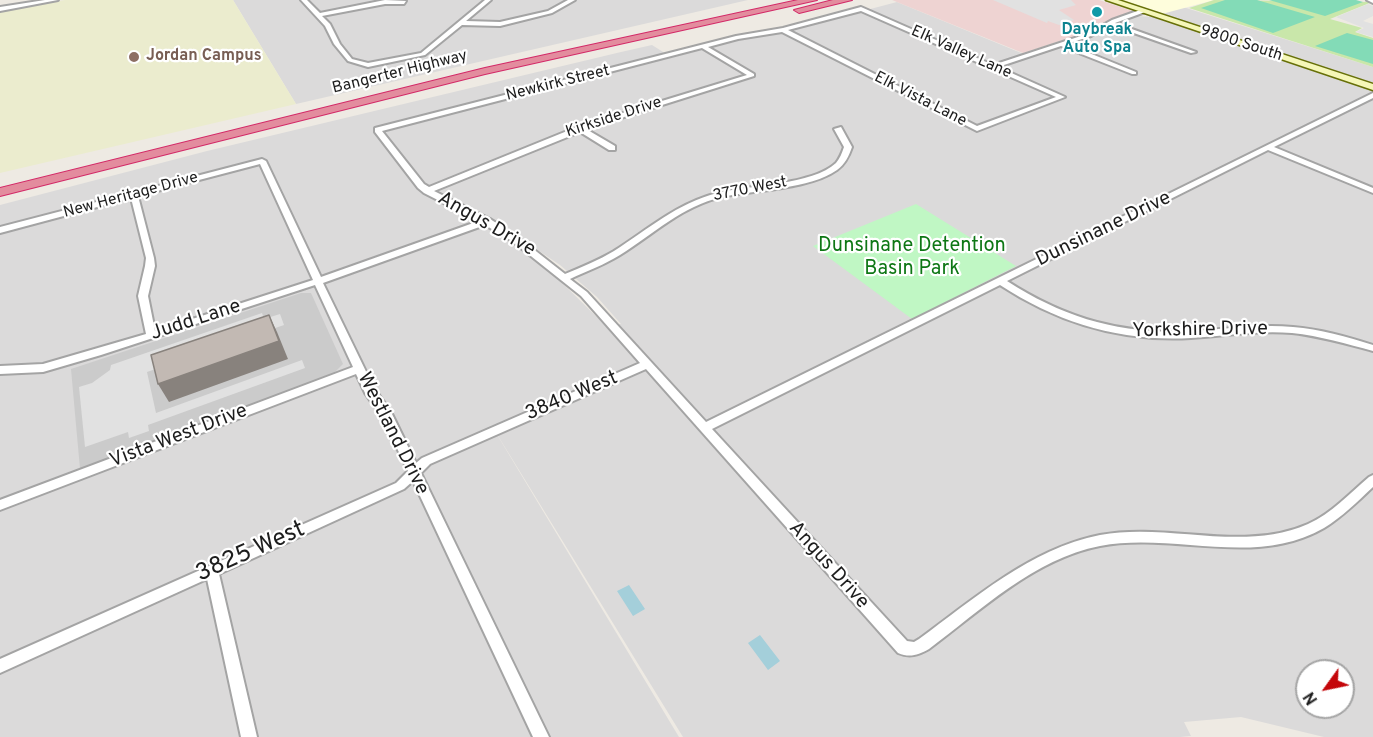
<!DOCTYPE html>
<html>
<head>
<meta charset="utf-8">
<style>
	body { margin:0 }
	#map { position:relative; width:1373px; height:737px; overflow:hidden; background:#eeeae3; font-family:Overpass,sans-serif }
	canvas { display:block }
	.north { position:absolute; left:1295px; top:659px; width:60px; height:60px; box-sizing:border-box; background:#fff; border:2px solid #a5a5a5; border-radius:50%; rotate:237deg; font-size:16px; font-weight:700; line-height:24px; text-align:center; color:#1d1d1d }
	.north::after { content:''; display:block; margin:auto; width:21px; height:27px; background:#c4060a; clip-path:polygon(50% 0,100% 100%,50% 72%,0 100%) }
</style>
</head>
<body>
<div id="map">
<canvas width="1373" height="737"></canvas>
<div class="north">N</div>
</div>
<script>
const g = document.querySelector('canvas').getContext('2d');
g.lineJoin = 'round';
function fillPath(path, color) { g.fillStyle = color; g.fill(path, 'evenodd'); }
function strokePath(path, color, width, dash) { g.strokeStyle = color; g.lineWidth = width; g.lineCap = dash ? 'butt' : 'round'; g.setLineDash(dash || []); g.stroke(path); }
function write(font, color, halo, rows, align = 'center') {
  g.font = font + ' Overpass,sans-serif'; g.lineWidth = 4.5; g.setLineDash([]); g.textBaseline = 'middle'; g.strokeStyle = halo; g.fillStyle = color; for (const [text, x, y, turn = 0] of rows) {
    g.save(); g.translate(x, y); g.rotate((+turn || 0) * Math.PI / 180); g.textAlign = isNaN(turn) ? turn : align; if (halo) g.strokeText(text, 0, 0); g.fillText(text, 0, 0); g.restore();
  }
}
const residential = new Path2D(`
	M233 0H748L296 104Z
	M897 2 1031 57 1096 35 1138 16 1151 17 1183 7 1373 67V84L1282 54 1275 57 1373 91V737H1324L1241 717 1184 722 1191 736 1180 737H683L487 418 679 737H0V205L207 151 621 52 652 45 671 57 747 38 794 29ZM476 209 560 265 597 297 621 324H604L552 273 521 249 466 215ZM1307 671H1343V707H1307Z`);
const commercial = new Path2D(`
	M892 0H1099L1133 11 1081 34 1023 53Z`);
const education = new Path2D(`
	M1121 0H1214L1162 14Z`);
const religious = new Path2D(`
	M301 293H311L343 364 334 373 80 469 71 369Z`);
const farmland = new Path2D(`
	M65 0H233L296 104 0 173V11Z`);
const grass = new Path2D(`
	M1214 0 1372 2 1330 19 1362 28 1355 32 1373 38V67L1189 8Z`);
const park = new Path2D(`
	M916 204 1016 266 912 319 813 246Z`);
const pitch = new Path2D(`
	M1225 0H1257L1315 17 1273 33 1201 8Z
	M1269 0H1356L1363 2 1325 16Z
	M1347 33 1373 40V64L1315 46Z`);
const parking = new Path2D(`
	M993 0H1071L1076 5 1059 10 1074 20 1059 25 1048 21 1047 23Z
	M1368 4 1373 6V16L1363 21 1373 24V37L1356 32 1364 28 1336 17Z
	M262 313 264 319 280 314 284 325 147 372 156 413 302 360 305 368 148 425 149 431 129 438 128 432 85 447 79 387 92 383 110 370 111 365Z`);
const water = new Path2D(`
	M629 585 645 609 633 616 617 591Z
	M760 635 780 661 768 670 748 643Z`);
const street = new Path2D(`
	M45 0H58L0 11V7Z
	M301 0H307L320 13 385 0 406 1 404 4H385L322 16 330 24 340 44 352 59 368 63 421 53 485 0H491L466 21 500 22 548 11 568 0H575L552 13 500 26 462 25 425 55 368 67 348 61 334 44 325 26Z
	M1367 0H1373V3Z
	M861 7 993 65 1087 34 1112 20 1143 9 1145 12 1115 23 1196 52 1191 53 1111 25 1091 36 1067 44 1136 72V74H1132L1061 46 998 67 1065 97 977 131 782 32 738 39 708 47 754 74V76L586 129 615 146V150H609L580 132 434 191 490 219 518 237 565 274C582 267 599 260 614 251 650 228 676 204 717 193 749 185 813 185 836 163 840 158 842 153 844 147L834 129 841 127 852 147C849 156 845 164 837 170 811 189 755 190 722 197 682 206 654 234 620 255 604 265 587 271 570 279L587 292 706 422 1373 93V98L1274 147 1373 188V193L1268 150 1007 281C1066 319 1123 335 1193 331 1226 329 1260 324 1293 327 1320 329 1347 337 1373 345V351C1347 344 1320 336 1292 333 1259 330 1225 336 1191 338 1121 342 1058 323 1000 285L712 429 907 641 914 642 919 639C974 599 1030 549 1100 535 1168 522 1242 553 1308 524 1331 514 1350 493 1369 477L1373 475V487C1357 502 1342 517 1324 528 1255 568 1174 532 1100 546 1034 559 981 610 929 649 918 655 910 658 898 653L646 369 430 464 421 473 549 737H533L413 481 404 489 219 574 257 737H241L207 579 0 673V659L396 483 408 471 382 417 365 393 356 374 0 510V500L353 367 315 285 101 355 43 372 0 374V366L43 364 146 334 138 296 145 266 146 258 131 198 0 233V227L262 159 266 161 321 277 479 221 424 193 418 188 375 132V128L736 36 783 28ZM861 11 1056 97 977 126 788 30ZM702 48 747 75 577 127 429 187 424 184 382 131ZM260 164 313 280 155 331 148 296 155 266 154 258 138 196ZM485 225 512 241 581 296 640 363 422 458 416 463 391 412 374 388 323 283Z`);
const secondary = new Path2D(`
	M1106 0H1118L1373 84V90Z`);
const highway = new Path2D(`
	M798 0H817L485 74 0 196V188L485 68Z
	M833 0H852L799 13 794 10Z`);
const shadedWall = new Path2D(`
	M269 315 277 332 288 359 169 402 158 384Z`);
const building = new Path2D(`
	M269 315 279 341 158 384 151 355Z`);
const markers = [
	[1097,12,6,"#0f9aa8"],
	[134,57,6,"#8d6e63"]
];
const farCulturenames = [
	["Daybreak",1097,31],
	["Auto Spa",1097,49]
];
const farStreetnames = [
	["9800 South",1241,44,18],
	["Elk Valley Lane",961,53,24],
	["Bangerter Highway",400,73,-14],
	["Newkirk Street",558,84,-14],
	["Elk Vista Lane",920,100,27],
	["Kirkside Drive",614,118,-18],
	["3770 West",750,190,-11],
	["New Heritage Drive",131,196,-15]
];
const farEducationnames = [
	["Jordan Campus",146,57]
];
const streetNames = [
	["Angus Drive",486,225,30],
	["Dunsinane Drive",1104,230,-26],
	["Judd Lane",196,321,-18],
	["Yorkshire Drive",1200,331,-1],
	["3840 West",572,397,-23],
	["Westland Drive",392,434,63],
	["Vista West Drive",179,437,-21],
	["Angus Drive",828,566,48]
];
const parkNames = [
	["Dunsinane Detention",912,247],
	["Basin Park",912,270]
];
const nearStreetnames = [
	["3825 West",251,553,-24]
];
fillPath(residential, '#dbdada');
fillPath(commercial, '#eed3d2');
fillPath(education, '#fefddc');
fillPath(religious, '#cbcbcb');
fillPath(farmland, '#ebecce');
fillPath(grass, '#c9e7aa');
fillPath(park, '#c0f7c4');
fillPath(pitch, '#83dbb7');
fillPath(parking, '#e1e1e1');
fillPath(water, '#a4cfda');
strokePath(street, '#a4a4a4', 4);
strokePath(secondary, '#677008', 3);
strokePath(highway, '#d32967', 2);
fillPath(street, '#fff');
fillPath(secondary, '#f5f7b8');
fillPath(highway, '#e38c9e');
fillPath(shadedWall, '#88827d');
fillPath(building, '#c2b9b3');
strokePath(building, '#88827d', 1.5);
for (const [x, y, r, color] of markers) { const dot = new Path2D(); dot.arc(x, y, r, 0, 2 * Math.PI); g.fillStyle = color; g.fill(dot); strokePath(dot, '#fff', 2); }
write('bold 16px', '#0d838f', '#fff', farCulturenames);
write('16px', '#1d1d1d', '#fff', farStreetnames);
write('bold 16px', '#785e54', '#fff', farEducationnames, 'left');
write('20px', '#1d1d1d', '#fff', streetNames);
write('20px', '#0e7715', '#fff', parkNames);
write('24px', '#1d1d1d', '#fff', nearStreetnames);
</script>
</body>
</html>
